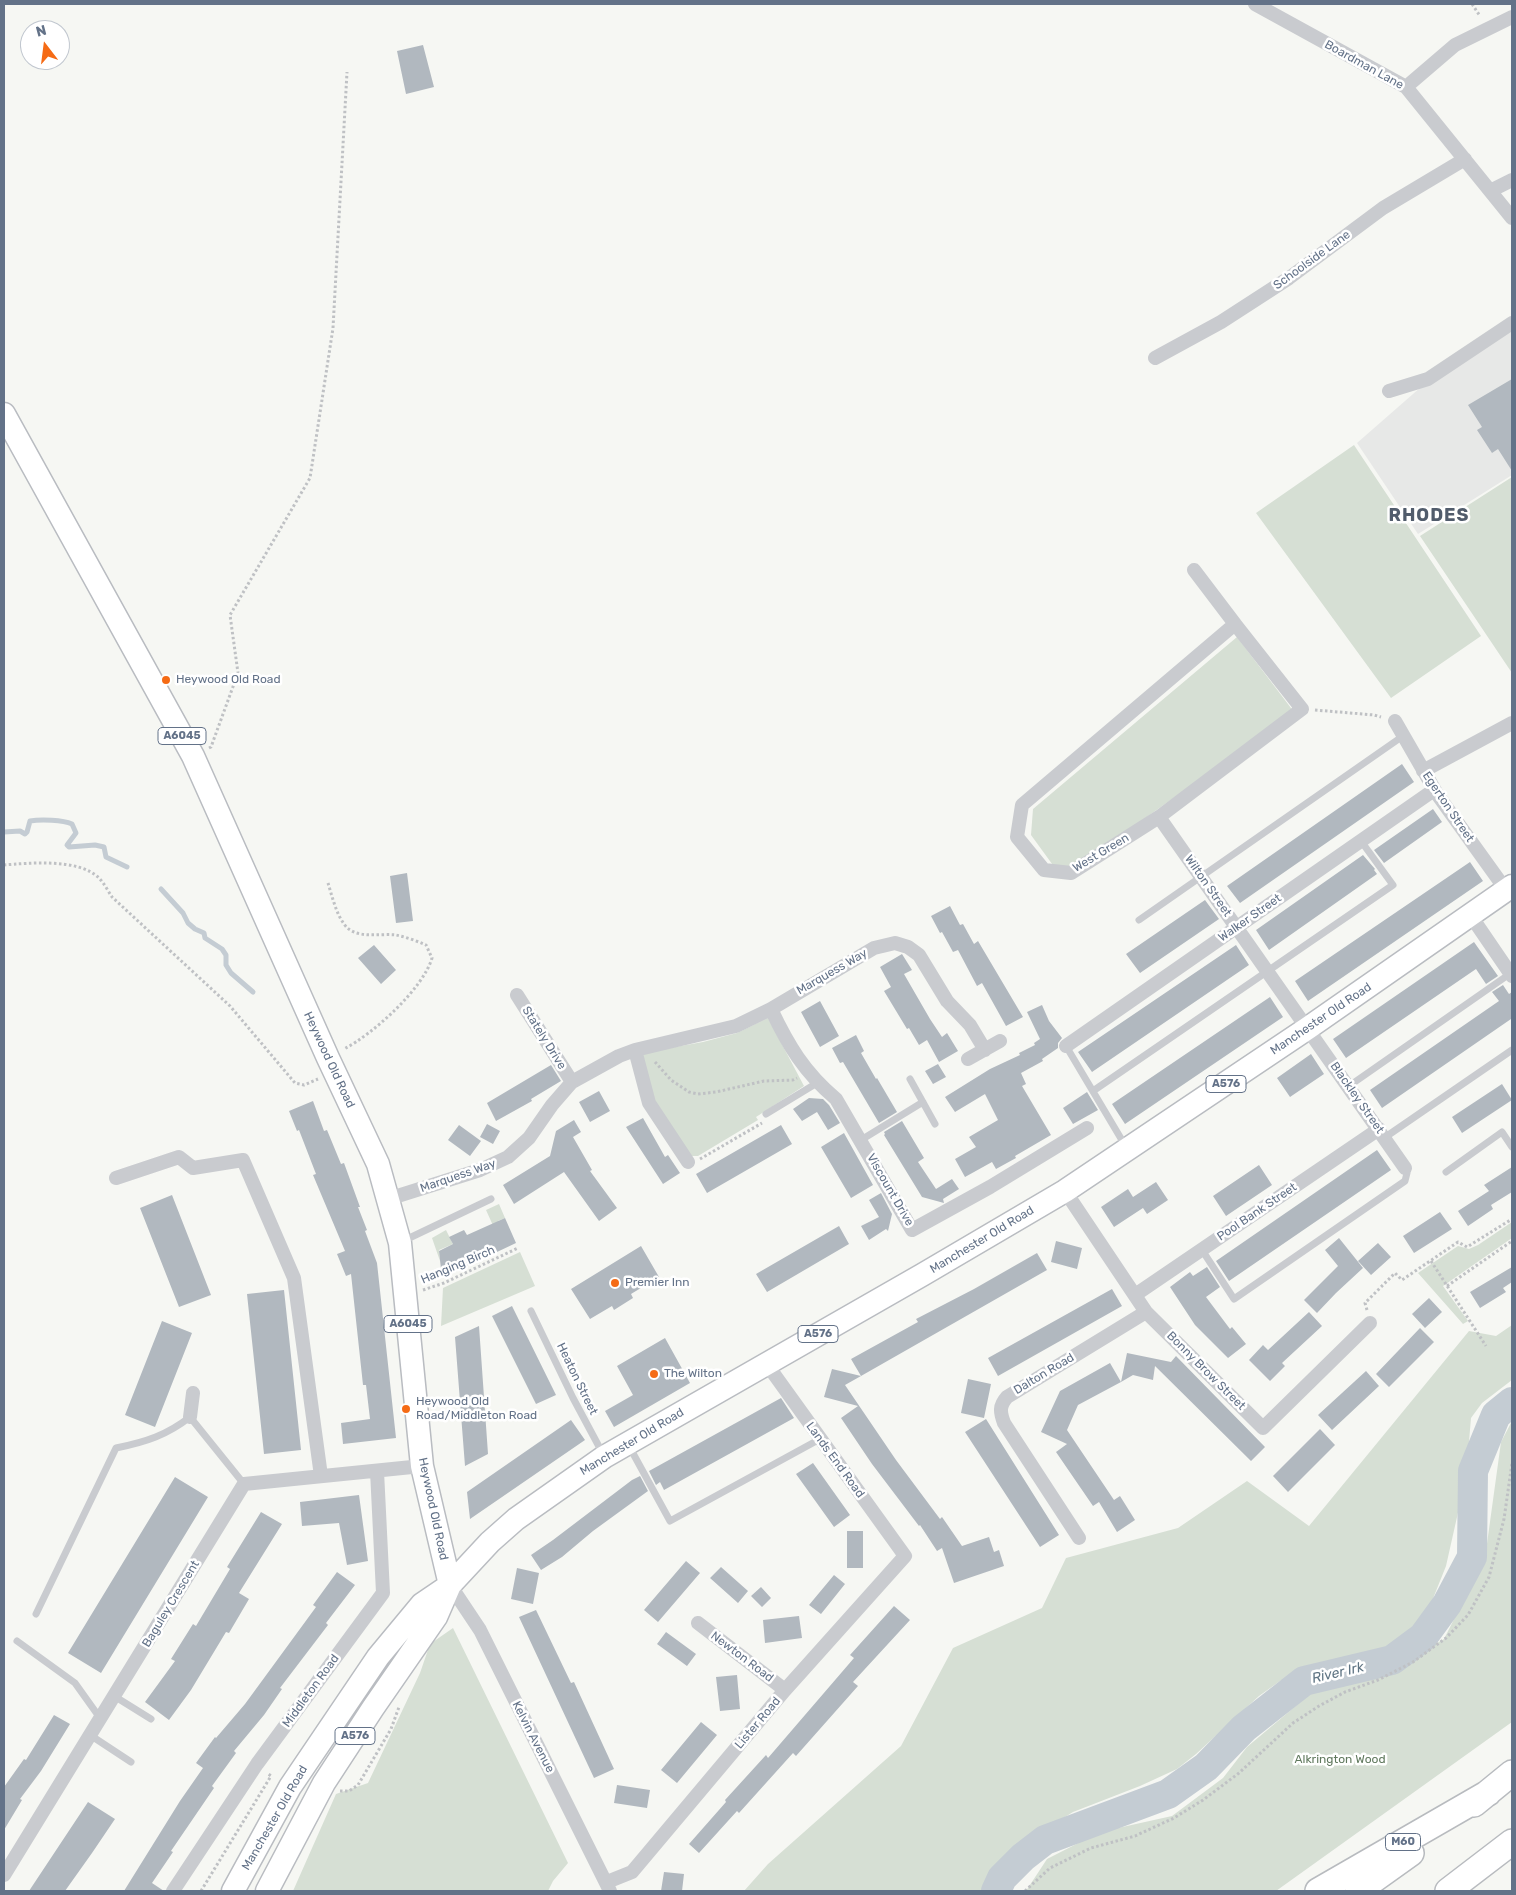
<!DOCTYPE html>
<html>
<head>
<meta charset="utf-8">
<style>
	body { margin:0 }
	#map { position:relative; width:1516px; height:1895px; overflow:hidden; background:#f6f7f3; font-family:Rubik,sans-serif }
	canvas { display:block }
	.frame { position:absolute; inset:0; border:5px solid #637288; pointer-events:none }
	.north { position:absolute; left:20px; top:20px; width:50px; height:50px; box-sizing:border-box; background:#fff; border:1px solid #c1c7cf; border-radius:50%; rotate:345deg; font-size:14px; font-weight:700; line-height:20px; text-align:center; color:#637288 }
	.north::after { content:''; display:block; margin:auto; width:18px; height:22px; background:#f56b15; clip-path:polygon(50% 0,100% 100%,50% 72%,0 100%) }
</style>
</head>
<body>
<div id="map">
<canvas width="1516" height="1895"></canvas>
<div class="frame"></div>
<div class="north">N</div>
</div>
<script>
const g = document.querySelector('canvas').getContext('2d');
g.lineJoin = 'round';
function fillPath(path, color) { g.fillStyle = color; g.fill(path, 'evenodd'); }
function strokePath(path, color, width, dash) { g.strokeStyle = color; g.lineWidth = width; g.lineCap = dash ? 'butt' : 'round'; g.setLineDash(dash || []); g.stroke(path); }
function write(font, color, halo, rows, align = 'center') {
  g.font = font + ' Rubik,sans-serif'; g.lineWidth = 5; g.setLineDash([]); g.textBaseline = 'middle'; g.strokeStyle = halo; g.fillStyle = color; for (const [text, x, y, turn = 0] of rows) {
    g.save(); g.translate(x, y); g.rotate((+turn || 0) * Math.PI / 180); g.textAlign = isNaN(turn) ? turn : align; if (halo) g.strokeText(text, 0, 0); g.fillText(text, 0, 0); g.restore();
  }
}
const built = new Path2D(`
	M1512 329V475L1418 534 1357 443 1421 387Z`);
const green = new Path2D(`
	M1354 445 1481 636 1391 698 1256 513Z
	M1512 477V673L1420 536Z
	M1237 637 1294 712 1078 866 1055 868 1031 835 1033 809Z
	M768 1018 804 1086 756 1117 758 1120 698 1156H691L652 1098 641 1053 703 1042 737 1033Z
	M499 1204 505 1218 498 1221 501 1228 495 1230 486 1210Z
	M1512 1222V1238L1443 1286 1468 1321 1463 1324 1418 1273 1458 1246 1469 1249 1478 1245Z
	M446 1230 453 1244 439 1250 440 1261 432 1238Z
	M520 1252 535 1286 441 1326 443 1288Z
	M1512 1325V1380L1482 1403 1471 1418 1466 1477 1446 1566 1422 1626 1413 1635 1404 1643 1388 1651 1362 1659 1307 1669 1280 1681 1259 1696 1196 1754 1177 1769 1140 1786 1073 1812 1030 1839 997 1871 985 1891H744L768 1864 901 1746 953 1648 1042 1608 1066 1558 1178 1528 1247 1481 1309 1526 1469 1331 1496 1336Z
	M1512 1421V1722L1276 1891H1026L1047 1859 1100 1832 1172 1816 1223 1778 1247 1747 1310 1694 1387 1672 1444 1639 1485 1558 1501 1442Z
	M453 1628 568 1863 553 1881 548 1891H293L336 1794 368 1783 420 1673 430 1644Z`);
const stream = new Path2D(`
	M4 832 20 831 25 834 27 832 30 821C41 819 63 820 72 824L76 833 67 845 69 847 95 845 104 847 106 857 127 867
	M161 889 183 913 188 923 195 929 204 933 205 938 222 949 226 955V965L231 973 253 992`);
const river = new Path2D(`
	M996 1891 1002 1878 1023 1857 1045 1840 1168 1794 1206 1767 1244 1728 1304 1681 1392 1660 1423 1637 1447 1604 1472 1557 1473 1471 1496 1415 1512 1402`);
const building = new Path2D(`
	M423 45 434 87 406 94 397 51Z
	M1512 379V471L1498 449 1492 453 1477 430 1482 427 1468 405Z
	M1402 764 1414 782 1240 903 1227 886Z
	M1433 809 1442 822 1384 863 1374 850Z
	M1363 855 1375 869 1374 870 1377 874 1269 950 1256 930Z
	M1470 862 1483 881 1308 1001 1295 981Z
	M407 873 413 921 396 923 390 876Z
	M1205 900 1219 919 1140 973 1126 954Z
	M950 906 960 925 963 924 974 944 978 941 1023 1017 1006 1026 982 983 977 986 958 950 953 952 942 932 940 933 931 916Z
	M1474 942 1498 976 1486 984 1476 969 1346 1058 1333 1039Z
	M374 945 396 970 381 984 358 958Z
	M1236 945 1249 965 1092 1072 1078 1052Z
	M902 954 912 970 904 974 930 1019 942 1037 947 1033 958 1051 939 1062 927 1040 919 1045 909 1028 907 1029 884 991 891 987 880 967Z
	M1503 985 1509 994 1512 992V1021L1511 1019 1382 1108 1370 1090 1499 1001 1492 992Z
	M1270 997 1283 1017 1125 1124 1112 1104Z
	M820 1001 839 1036 820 1047 801 1012Z
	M1042 1005 1049 1021 1062 1038 1058 1043V1048L1042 1059 1043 1061 1021 1073 1026 1084 1022 1086 1051 1135 1015 1156 1016 1158 996 1169 992 1162 965 1177 955 1159 976 1147 969 1137 998 1120 985 1094 955 1112 945 1097 990 1069 1020 1055 1019 1053 1035 1045 1034 1043 1040 1039 1027 1012Z
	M856 1035 864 1051 861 1053 876 1079 877 1078 897 1112 879 1123 843 1062 840 1063 832 1048Z
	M1311 1054 1324 1074 1290 1097 1277 1078Z
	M938 1064 946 1077 933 1084 925 1071Z
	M551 1065 561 1081 531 1099 532 1101 496 1121 487 1103Z
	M1502 1084 1512 1100 1462 1133 1452 1117Z
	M599 1091 610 1111 590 1122 579 1102Z
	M1087 1092 1098 1110 1073 1124 1063 1108Z
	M809 1098 823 1099 829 1105 840 1123 828 1130 817 1112 802 1121 793 1109Z
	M313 1101 324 1131 327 1130 341 1164 344 1163 360 1207H358L367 1230 365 1231 377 1263 396 1438 343 1444 341 1423 370 1419 366 1385H363L351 1274 346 1276 337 1254 345 1251 313 1175 316 1174 299 1130 297 1131 289 1111Z
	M643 1118 665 1157 668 1155 680 1173 663 1184 626 1127Z
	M574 1120 581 1132 573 1137 592 1170 590 1171 617 1208 599 1221 564 1172 514 1204 503 1185 550 1156 556 1131Z
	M902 1121 924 1158 918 1162 936 1189 952 1179 959 1189 943 1199 944 1203 922 1197 884 1135 885 1134 884 1132Z
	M487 1124 500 1131 493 1144 480 1137Z
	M459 1125 481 1141 470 1156 448 1140Z
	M781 1125 792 1144 707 1193 696 1174Z
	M844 1133 873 1185 851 1198 821 1147Z
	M1377 1150 1391 1170 1229 1281 1216 1261Z
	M1259 1165 1272 1185 1226 1216 1213 1196Z
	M1512 1167V1192L1491 1205 1493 1209 1468 1226 1458 1211 1489 1191 1484 1185Z
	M1156 1182 1168 1200 1147 1214 1143 1208 1114 1227 1101 1207 1128 1189 1133 1197Z
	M881 1193 892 1214 888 1231 886 1229 869 1240 861 1226 879 1217 869 1200Z
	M172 1195 211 1295 179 1307 140 1208Z
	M1440 1212 1452 1229 1414 1253 1403 1236Z
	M505 1218 516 1243 442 1278 439 1251 453 1244 449 1237 464 1230 467 1235Z
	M839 1226 849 1244 767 1292 756 1274Z
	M1339 1238 1363 1268 1336 1293 1317 1313 1304 1300 1338 1266 1325 1250Z
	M1056 1241 1082 1248 1077 1269 1051 1262Z
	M1378 1243 1391 1257 1371 1275 1358 1261Z
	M641 1246 659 1277 631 1294 633 1298 614 1310 612 1306 590 1319 571 1289Z
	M1037 1253 1047 1270 861 1376 851 1359 918 1322 916 1319 974 1289Z
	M1207 1267 1220 1287 1206 1297 1230 1329 1232 1327 1246 1344 1228 1358 1195 1325 1170 1287 1190 1272 1193 1276Z
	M1512 1267V1282L1503 1288 1506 1292 1480 1308 1470 1292Z
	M1112 1289 1122 1306 998 1376 988 1358Z
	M284 1290 301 1450 264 1454 247 1294Z
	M1429 1298 1442 1312 1425 1328 1412 1314Z
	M512 1306 556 1395 536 1404 492 1316Z
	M1309 1312 1322 1326 1282 1363 1285 1366 1270 1381 1249 1360 1263 1345 1268 1350Z
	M162 1321 192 1333 155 1427 125 1415Z
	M479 1326 488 1454 465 1466 455 1337Z
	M1420 1328 1434 1342 1389 1387 1376 1374Z
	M665 1338 690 1383 614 1427 605 1411 633 1395 617 1366Z
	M1127 1353 1171 1362 1176 1356 1265 1447 1251 1461 1155 1366 1153 1380 1133 1375 1121 1382Z
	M1110 1363 1121 1382 1078 1405 1067 1430 1114 1500 1120 1496 1135 1520 1117 1532 1099 1502 1093 1506 1056 1452 1067 1444 1041 1432 1060 1391Z
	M832 1369 861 1376 845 1385 896 1460 940 1519 942 1517 962 1546 989 1537 994 1552 999 1550 1004 1566 954 1583 942 1548 937 1551 920 1525 919 1526 872 1464 841 1418 858 1406 824 1397Z
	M1366 1371 1379 1386 1332 1430 1318 1415Z
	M968 1379 991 1384 984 1418 961 1413Z
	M781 1398 794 1418 664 1490 660 1482 656 1485 649 1471Z
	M986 1419 1059 1535 1040 1547 965 1432Z
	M571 1420 585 1440 470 1519 467 1492Z
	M1320 1429 1335 1445 1288 1492 1273 1476Z
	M813 1463 850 1515 834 1527 796 1474Z
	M640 1476 648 1491 593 1531 562 1557 541 1570 531 1555 553 1540 632 1480Z
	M175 1477 208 1497 101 1673 68 1653Z
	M359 1495 368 1561 347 1565 339 1523 302 1526 300 1502Z
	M261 1512 282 1524 239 1593 249 1599 229 1633 226 1632 191 1690 169 1720 145 1702 175 1661 171 1659 193 1624 196 1626 230 1569 227 1567Z
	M847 1531H863V1568H847Z
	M686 1561 700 1573 658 1622 644 1610Z
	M721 1567 748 1591 738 1603 710 1578Z
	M517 1568 539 1573 533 1604 511 1599Z
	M337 1572 355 1585 326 1623 328 1625 280 1688 282 1689 264 1715 234 1751 236 1753 212 1786 214 1788 171 1851 173 1852 152 1883 164 1891H124L180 1801 203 1768 196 1763 215 1737 216 1738 245 1704 316 1607 313 1605Z
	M834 1575 845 1584 821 1614 809 1605Z
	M761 1587 771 1598 762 1607 751 1596Z
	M894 1606 910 1620 853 1682 858 1686 796 1756 793 1753 739 1813 737 1811 699 1853 689 1844 726 1802 725 1800 766 1755 768 1758 854 1658 850 1655Z
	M536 1610 571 1683 574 1682 614 1769 594 1778 519 1617Z
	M799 1616 802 1638 765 1643 763 1620Z
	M666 1632 696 1654 687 1666 657 1644Z
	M737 1675 740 1709 720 1711 716 1677Z
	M54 1715 70 1724 41 1771 20 1799 22 1800 4 1830V1787L24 1759 26 1760Z
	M701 1722 717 1735 677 1783 661 1770Z
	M617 1785 650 1790 647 1808 614 1803Z
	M88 1802 115 1819 92 1853 65 1891H29Z
	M664 1872 684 1874 682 1891H661Z`);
const path = new Path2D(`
	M1472 4 1480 16
	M1315 710 1374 715 1381 717
	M209 748 211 747 238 673 230 615 310 478 333 328 347 72
	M4 865C29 863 79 858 99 878 104 883 108 891 112 897L230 1006 295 1083 304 1085 318 1079
	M328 883C332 896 336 913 344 924 355 940 379 933 396 935 406 937 417 941 426 945L432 958C423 989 373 1034 344 1049
	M655 1062 671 1080 689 1092 698 1094 716 1092 764 1081 793 1080 797 1078
	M700 1159 762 1123
	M1431 1261 1486 1346
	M1447 1286 1512 1241
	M423 1290 444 1283 518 1248
	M1367 1310 1365 1303 1395 1273 1402 1280 1458 1242 1467 1247 1512 1219
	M340 1791H349L358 1785 391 1729 399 1707
	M201 1891 271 1776 267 1773
	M1025 1891 1050 1868 1091 1848 1135 1836 1174 1818 1203 1800 1239 1773 1293 1723 1319 1706 1345 1692 1378 1680 1413 1662 1446 1638 1468 1615 1489 1577 1504 1519 1512 1463`);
const service = new Path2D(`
	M1139 920 1403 736
	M1066 1046 1126 1147
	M910 1079 935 1124
	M1349 1086 1511 973
	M1093 1091 1393 885 1361 841
	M766 1114 817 1083
	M1384 1138 1512 1050
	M861 1140 923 1102
	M1446 1172 1502 1132 1512 1147
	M403 1241 491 1199
	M1202 1250 1234 1299 1405 1181 1407 1173 1405 1168
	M531 1311 573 1398 603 1454
	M629 1446 670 1521 820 1439
	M36 1614 116 1448C146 1442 167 1435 190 1417L244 1484
	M17 1641 75 1683 100 1718
	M114 1696 151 1719
	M90 1735 131 1762`);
const minor = new Path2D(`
	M1255 4 1406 87 1512 218
	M1406 87 1455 45 1512 17
	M1492 190 1512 180
	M1155 358 1221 322 1289 278 1383 208 1465 159
	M1389 391 1428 379 1512 323
	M1194 570 1235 624 1022 805 1017 837 1044 870 1071 873 1159 817 1302 709 1235 624
	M1395 721 1437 794 1506 890
	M1423 771 1512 723
	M1159 817 1405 1168
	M1471 916 1512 976
	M517 995 572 1082
	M771 1009C788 1045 804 1072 836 1099L912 1230 990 1187 1087 1128
	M1066 1046 1434 790
	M635 1050 736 1026 771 1009 874 948 895 943 908 947 919 955 947 1001 970 1025 985 1050
	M968 1059 1000 1041
	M116 1178 179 1157 193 1168 243 1160 294 1278 321 1476
	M1065 1191 1146 1312 1263 1428 1370 1323
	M388 1199 480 1170 508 1157 529 1138 552 1105 572 1082 619 1056 635 1050 649 1103 688 1162
	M1135 1295 1379 1129
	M190 1417 193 1393
	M1079 1538 1004 1423C1000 1412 999 1406 1007 1397L1146 1312
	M450 1585 480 1630 610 1891
	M698 1623 785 1690
	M4 1875 244 1484 422 1466
	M607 1882 632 1872 785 1690 905 1556 766 1363
	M173 1891 257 1764 383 1593 377 1471`);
const primary = new Path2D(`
	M4 414 193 756 328 1058 378 1164 400 1243 422 1466 450 1585
	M233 1891 290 1787 378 1657 422 1604 450 1585 490 1542 516 1519 604 1457 922 1275 1065 1191 1308 1028 1512 886
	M267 1891 324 1783 373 1708 436 1617 450 1585`);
const motorway = new Path2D(`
	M1474 1804 1512 1773
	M1318 1891 1488 1793
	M1358 1891 1411 1853
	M1448 1891 1512 1842`);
const markers = [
	[166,680,5,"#f56b15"],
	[615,1283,5,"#f56b15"],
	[654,1374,5,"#f56b15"],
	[406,1409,5,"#f56b15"]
];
const shields = [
	[182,736,48],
	[1226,1084,40],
	[408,1324,48],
	[818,1334,40],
	[355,1736,40],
	[1403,1842,35]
];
const shieldNames = [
	["A6045",182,736],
	["A576",1226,1084],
	["A6045",408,1324],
	["A576",818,1334],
	["A576",355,1736],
	["M60",1403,1842]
];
const streetNames = [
	["Boardman Lane",1364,65,29],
	["Schoolside Lane",1312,260,-36],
	["Egerton Street",1448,807,56],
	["West Green",1101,853,-31],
	["Wilton Street",1208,886,55],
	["Walker Street",1250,918,-35],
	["Marquess Way",832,972,-30],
	["Manchester Old Road",1321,1019,-34],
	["Stately Drive",544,1038,58],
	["Heywood Old Road",329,1060,65],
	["Blackley Street",1357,1098,55],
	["Marquess Way",458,1176,-19],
	["Viscount Drive",890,1190,60],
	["Pool Bank Street",1257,1212,-34],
	["Manchester Old Road",982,1240,-31],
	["Hanging Birch",458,1265,-23],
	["Bonny Brow Street",1206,1371,45],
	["Dalton Road",1044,1374,-31],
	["Heaton Street",577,1379,64],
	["Manchester Old Road",632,1442,-31],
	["Lands End Road",835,1460,54],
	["Heywood Old Road",433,1509,78],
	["Baguley Crescent",171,1604,-59],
	["Newton Road",742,1657,37],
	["Middleton Road",311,1691,-54],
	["Lister Road",758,1723,-50],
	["Kelvin Avenue",533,1737,63],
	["Manchester Old Road",275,1818,-60]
];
const poiNames = [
	["Heywood Old Road",176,680],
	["Premier Inn",625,1283],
	["The Wilton",664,1374],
	["Heywood Old",416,1402],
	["Road/Middleton Road",416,1416]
];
const parkNames = [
	["Alkrington Wood",1340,1760]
];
const waterNames = [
	["River Irk",1338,1673,-13]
];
const districtNames = [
	["RHODES",1429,516]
];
fillPath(built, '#e7e8e7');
fillPath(green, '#d6dfd4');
strokePath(stream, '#c4ccd3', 5);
strokePath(river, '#c4ccd3', 30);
fillPath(building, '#b1b8bf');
strokePath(primary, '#b9bcc1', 25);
strokePath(motorway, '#b8bbbf', 28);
strokePath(path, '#bfc1c4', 3, [2.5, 2.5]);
strokePath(service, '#c9cbcf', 7);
strokePath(minor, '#c9cbcf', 14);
strokePath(primary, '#fff', 22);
strokePath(motorway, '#fff', 25);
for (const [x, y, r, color] of markers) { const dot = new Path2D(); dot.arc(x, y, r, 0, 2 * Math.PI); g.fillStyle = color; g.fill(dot); strokePath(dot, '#fff', 2); }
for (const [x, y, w] of shields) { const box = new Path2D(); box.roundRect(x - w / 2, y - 8.5, w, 17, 4); g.fillStyle = '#fff'; g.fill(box); strokePath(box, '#637288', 1); }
write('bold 11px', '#637288', null, shieldNames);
write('12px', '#637288', '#fff', streetNames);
write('12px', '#637288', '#fff', poiNames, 'left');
write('12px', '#60795e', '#fff', parkNames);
write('italic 14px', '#5f7483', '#fff', waterNames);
g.letterSpacing = '1px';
write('bold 18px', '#515c6c', '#fff', districtNames);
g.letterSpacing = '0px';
</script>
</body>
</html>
